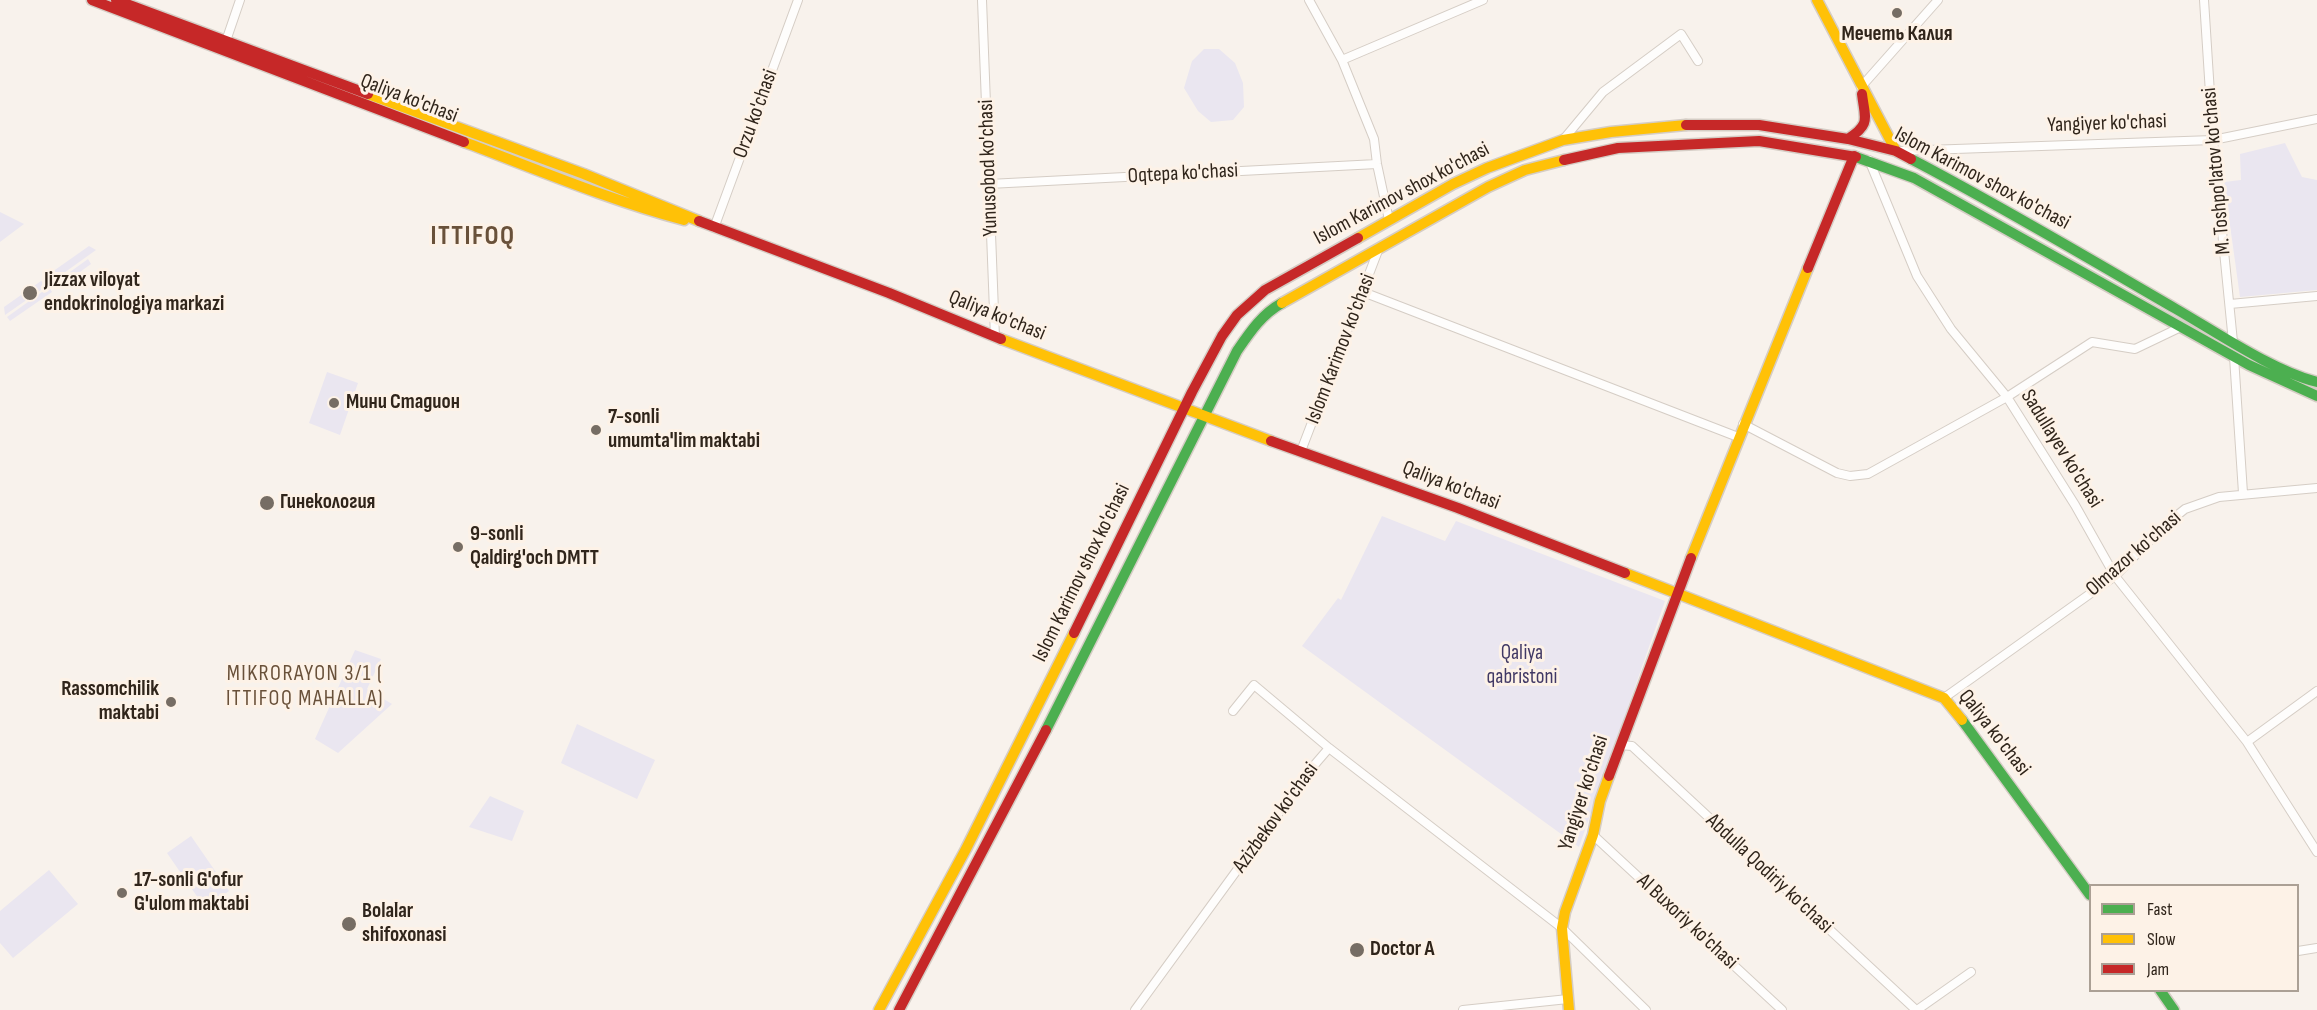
<!DOCTYPE html>
<html>
<head>
<meta charset="utf-8">
<style>
	body { margin:0 }
	#map { position:relative; width:2317px; height:1010px; overflow:hidden; background:#f8f2ec; font-family:"Sofia Sans Condensed",sans-serif }
	canvas { display:block }
	.legend { position:absolute; left:2089px; top:884px; width:210px; height:108px; box-sizing:border-box; background:#fdf2e7; border:2px solid #aba095; margin:0; padding:8px 10px; list-style:none; font-size:18px; color:#30251b }
	.legend li { display:flex; align-items:center; gap:12px; height:30px }
	.legend b { width:30px; border:2px solid #aba095 }
</style>
</head>
<body>
<div id="map">
<canvas width="2317" height="1010"></canvas>
<ul class="legend">
<li><b style="height:8px;background:#4caf50"></b>Fast</li>
<li><b style="height:8px;background:#ffc107"></b>Slow</li>
<li><b style="height:8px;background:#c62828"></b>Jam</li>
</ul>
</div>
<script>
const g = document.querySelector('canvas').getContext('2d');
g.lineJoin = 'round';
function fillPath(path, color) { g.fillStyle = color; g.fill(path, 'evenodd'); }
function strokePath(path, color, width, dash) { g.strokeStyle = color; g.lineWidth = width; g.lineCap = dash ? 'butt' : 'round'; g.setLineDash(dash || []); g.stroke(path); }
function write(font, color, halo, rows, align = 'center') {
  g.font = font + ' "Sofia Sans Condensed",sans-serif'; g.lineWidth = 6; g.setLineDash([]); g.textBaseline = 'middle'; g.strokeStyle = halo; g.fillStyle = color; for (const [text, x, y, turn = 0] of rows) {
    g.save(); g.translate(x, y); g.rotate((+turn || 0) * Math.PI / 180); g.textAlign = isNaN(turn) ? turn : align; if (halo) g.strokeText(text, 0, 0); g.fillText(text, 0, 0); g.restore();
  }
}
const green = new Path2D(`
	M1204 49H1219L1235 63 1243 83 1244 107 1233 120 1211 122 1198 111 1184 88 1192 61Z
	M2285 143 2302 177 2317 180V290L2240 297 2224 182 2241 180 2240 154Z
	M0 212 24 224 0 242Z
	M89 246 96 250 54 280 52 272Z
	M88 259 91 264 59 287 56 282Z
	M41 281 48 285 5 315 4 307Z
	M49 287 52 292 10 321 7 317Z
	M327 372 358 383 340 435 309 423Z
	M1382 516 1445 541 1456 521 1665 601 1579 847 1302 646 1338 598 1341 600Z
	M355 650 381 659 367 689 392 704 338 753 315 739Z
	M577 724 655 760 637 799 561 763Z
	M490 796 524 811 512 841 469 827Z
	M191 836 229 891 205 908 167 853Z
	M49 870 78 904 13 958 0 943V911Z`);
const street = new Path2D(`
	M982 0 995 337
	M1309 0 1342 60 1374 139 1377 164 1389 220
	M2204 0 2213 140 2233 342
	M226 41 240 0
	M1342 60 1483 0
	M1861 87 1938 0
	M1563 140 1603 92 1681 34 1698 61
	M1898 151 2213 140 2317 119
	M1869 160 1917 276 1951 329 2007 397 2075 505 2115 576 2247 742 2317 852
	M989 184 1377 164
	M714 228 798 0
	M1363 292 1738 437
	M2230 304 2317 296
	M2234 357 2243 493
	M1743 424 1837 473 1850 476 1868 474 2007 397 2092 342 2135 349 2181 327
	M1301 451 1379 248
	M1944 698 2115 576 2165 525 2185 509 2219 497 2317 488
	M1233 711 1254 685 1329 748
	M2247 742 2317 691
	M1620 745 1632 746 1916 1010
	M1593 835 1782 1010
	M2298 951 2317 948
	M1135 1010 1310 770 1329 748 1562 928 1646 1010
	M1463 1010 1568 999
	M1917 1010 1971 972`);
const fast = new Path2D(`
	M1856 157 1914 178 2249 365 2317 396
	M1911 159C2001 206 2088 258 2176 309 2216 332 2273 371 2317 382
	M1962 720 2090 895
	M1046 730 1237 351C1250 332 1262 314 1282 303
	M2160 990 2174 1010`);
const slow = new Path2D(`
	M1817 0 1896 151
	M368 94 584 174 699 221
	M464 142C536 169 609 200 684 220
	M1358 238 1453 184 1487 168 1563 140 1611 132 1686 125
	M1282 303 1488 187 1525 170 1564 160
	M1001 339 1271 441
	M1691 558 1808 268
	M1625 573 1944 698 1962 720
	M879 1010 966 849 1074 633
	M1569 1010 1562 928 1565 912 1593 835 1600 801 1609 776`);
const jam = new Path2D(`
	M92 0 464 142
	M116 0 368 94
	M1686 125H1759L1848 139 1896 151 1911 159
	M1848 139C1871 124 1865 119 1862 94
	M1564 160 1618 148 1759 141 1856 157
	M699 221 889 293 1001 339
	M1808 268 1854 156
	M1271 441 1458 508 1625 573
	M1074 633 1192 392 1222 336 1237 315 1265 290 1358 238
	M1609 776 1691 558
	M899 1010 1046 730`);
const markers = [
	[1897,13,6,"#766d64"],
	[30,293,8,"#766d64"],
	[334,403,6,"#766d64"],
	[596,430,6,"#766d64"],
	[267,503,8,"#766d64"],
	[458,547,6,"#766d64"],
	[171,702,6,"#766d64"],
	[122,893,6,"#766d64"],
	[349,924,8,"#766d64"],
	[1357,950,8,"#766d64"]
];
const poiNames = [
	["Мечеть Калия",1897,35,"center"],
	["Jizzax viloyat",44,281],
	["endokrinologiya markazi",44,305],
	["Мини Стадион",346,403],
	["7-sonli",608,418],
	["umumta'lim maktabi",608,442],
	["Гинекология",280,503],
	["9-sonli",470,535],
	["Qaldirg'och DMTT",470,559],
	["Rassomchilik",159,690,"right"],
	["maktabi",159,714,"right"],
	["17-sonli G'ofur",134,881],
	["G'ulom maktabi",134,905],
	["Bolalar",362,912],
	["shifoxonasi",362,936],
	["Doctor A",1370,950]
];
const streetNames = [
	["Qaliya ko'chasi",409,99,21],
	["Orzu ko'chasi",756,114,-70],
	["Yangiyer ko'chasi",2107,124,-2],
	["Yunusobod ko'chasi",989,168,-92],
	["M. Toshpo'latov ko'chasi",2217,171,-95],
	["Oqtepa ko'chasi",1183,174,-3],
	["Islom Karimov shox ko'chasi",1982,179,28],
	["Islom Karimov shox ko'chasi",1402,194,-28],
	["Qaliya ko'chasi",997,316,22],
	["Islom Karimov ko'chasi",1341,349,-69],
	["Sadullayev ko'chasi",2061,449,58],
	["Qaliya ko'chasi",1451,486,21],
	["Olmazor ko'chasi",2134,554,-41],
	["Islom Karimov shox ko'chasi",1082,573,-64],
	["Qaliya ko'chasi",1994,733,52],
	["Yangiyer ko'chasi",1584,793,-72],
	["Azizbekov ko'chasi",1276,818,-54],
	["Abdulla Qodiriy ko'chasi",1769,874,43],
	["Al Buxoriy ko'chasi",1687,922,43]
];
const parkNames = [
	["Qaliya",1522,654],
	["qabristoni",1522,678]
];
const neighbourhoodNames = [
	["MIKRORAYON 3/1 (",305,674],
	["ITTIFOQ MAHALLA)",305,699]
];
const districtNames = [
	["ITTIFOQ",473,237]
];
fillPath(green, '#eae6f0');
strokePath(street, '#d5cdc5', 10);
strokePath(fast, '#d5cdc5', 13);
strokePath(slow, '#d5cdc5', 13);
strokePath(jam, '#d5cdc5', 13);
strokePath(street, '#fefdfc', 8);
strokePath(fast, '#4caf50', 10);
strokePath(slow, '#ffc107', 10);
strokePath(jam, '#c62828', 10);
for (const [x, y, r, color] of markers) { const dot = new Path2D(); dot.arc(x, y, r, 0, 2 * Math.PI); g.fillStyle = color; g.fill(dot); strokePath(dot, '#fdf2e7', 2); }
write('bold 21px', '#30251b', '#fdf2e7', poiNames, 'left');
write('21px', '#30251b', '#fdf2e7', streetNames);
write('21px', '#413965', '#fdf2e7', parkNames);
g.letterSpacing = '1.5px';
write('22px', '#69513a', '#fdf2e7', neighbourhoodNames);
g.letterSpacing = '0px';
g.letterSpacing = '1.5px';
write('bold 27px', '#69513a', '#fdf2e7', districtNames);
g.letterSpacing = '0px';
</script>
</body>
</html>
